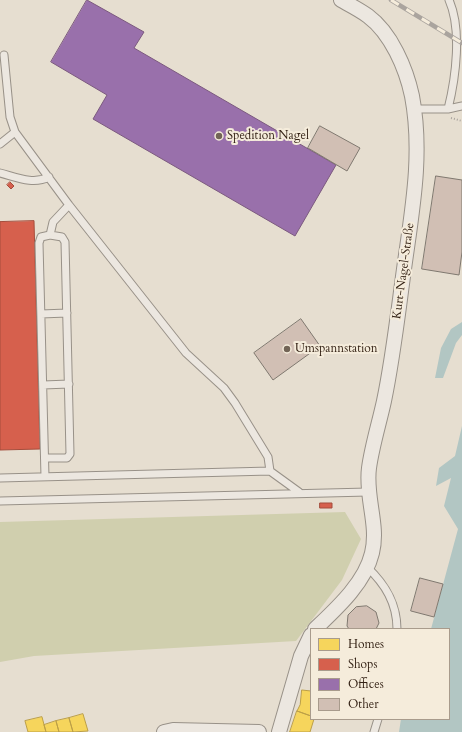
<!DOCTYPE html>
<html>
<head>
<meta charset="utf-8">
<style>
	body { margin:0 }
	#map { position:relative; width:462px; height:732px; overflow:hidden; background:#e6ded0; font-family:Cardo,serif }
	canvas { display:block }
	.legend { position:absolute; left:310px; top:628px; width:140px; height:92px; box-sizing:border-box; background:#f5ecdb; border:1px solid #a89b8c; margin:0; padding:5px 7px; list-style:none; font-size:12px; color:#342215 }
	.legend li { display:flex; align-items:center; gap:8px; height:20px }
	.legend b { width:20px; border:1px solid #a89b8c }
</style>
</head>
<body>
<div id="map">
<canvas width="462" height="732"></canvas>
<ul class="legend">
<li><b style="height:11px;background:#f6d55c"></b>Homes</li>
<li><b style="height:11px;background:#d6604d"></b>Shops</li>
<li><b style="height:11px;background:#9970ab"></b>Offices</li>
<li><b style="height:11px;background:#d1bfb4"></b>Other</li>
</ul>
</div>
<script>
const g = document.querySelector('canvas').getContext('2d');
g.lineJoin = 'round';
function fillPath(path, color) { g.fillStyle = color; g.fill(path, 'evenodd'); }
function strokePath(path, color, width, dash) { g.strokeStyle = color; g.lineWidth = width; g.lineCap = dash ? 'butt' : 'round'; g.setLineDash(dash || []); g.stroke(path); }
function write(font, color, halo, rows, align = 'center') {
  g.font = font + ' Cardo,serif'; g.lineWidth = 4; g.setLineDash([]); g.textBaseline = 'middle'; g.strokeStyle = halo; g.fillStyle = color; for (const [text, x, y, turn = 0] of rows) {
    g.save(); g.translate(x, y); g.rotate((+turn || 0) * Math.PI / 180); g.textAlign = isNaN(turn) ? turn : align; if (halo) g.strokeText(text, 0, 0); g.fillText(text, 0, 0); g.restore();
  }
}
const green = new Path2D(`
	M345 512 361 539 342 580 296 641 34 656 0 662V522Z`);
const water = new Path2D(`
	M462 322V335L456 343 443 378H435L441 348 451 329Z
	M462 426V732H399L401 719H449V629H431L458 529 444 506 451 478 436 486 439 468 455 456Z`);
const homes = new Path2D(`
	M302 690 311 691V716L297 711 300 705Z
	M297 711 311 716V719H314L310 732H290Z
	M83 714 88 731 73 732 69 718Z
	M42 717 46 732H28L25 721Z
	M69 718 73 732H59L56 721Z
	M56 721 59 732H46L44 725Z`);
const shops = new Path2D(`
	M10 182 14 186 11 189 7 185Z
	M34 221 40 449 0 450V222Z
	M320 503H332V508H320Z`);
const offices = new Path2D(`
	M87 0 144 32 134 48 336 165 295 236 93 119 107 95 51 62Z`);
const building = new Path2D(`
	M320 126 360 148 347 171 308 148Z
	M436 176 462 180V252L459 275 422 269Z
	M301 319 320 346 273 380 254 353Z
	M420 578 443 584 434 617 411 611Z
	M367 606 376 612 379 623 376 629H349L347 626 348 615 356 607Z`);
const path = new Path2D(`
	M451 118 462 121`);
const service = new Path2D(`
	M414 109H448C456 77 462 29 449 0
	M448 109 462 106
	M0 144 15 132
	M0 173C16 177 33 185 49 177
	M50 235 53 222 69 205
	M41 314 67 313
	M43 385 69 384
	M45 458H67L70 454 65 242 62 237 50 235 41 237 39 243 45 477
	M270 471 299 492
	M0 478 270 471 268 457 235 403 224 388 186 353 69 205 15 132 10 117 4 55
	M0 501 368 492
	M367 567C385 584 397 603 397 629
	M374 732 378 719`);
const minor = new Path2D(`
	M315 629C336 609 365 583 372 553 379 525 365 497 369 468 372 446 379 424 384 401 393 358 398 313 404 269 412 211 423 154 412 96 406 68 391 33 368 16 360 10 350 5 341 0
	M164 732 173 730 259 732
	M279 732 301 656 311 635`);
const rail = new Path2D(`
	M391 0 462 43`);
const markers = [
	[219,136,4,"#726456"],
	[287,349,4,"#726456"]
];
const poiNames = [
	["Spedition Nagel",227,136],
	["Umspannstation",295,349]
];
const streetNames = [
	["Kurt-Nagel-Straße",404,271,-82]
];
fillPath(green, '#d0cfae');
fillPath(water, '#b2c6c3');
fillPath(homes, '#f6d55c');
strokePath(homes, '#bc9f47', 1);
fillPath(shops, '#d6604d');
strokePath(shops, '#a54d3c', 1);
fillPath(offices, '#9970ab');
strokePath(offices, '#7b597e', 1);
fillPath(building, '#d1bfb4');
strokePath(building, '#7f786f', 1);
strokePath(service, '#989188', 9);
strokePath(minor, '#989188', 16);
strokePath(path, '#aaa49e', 2, [1, 2]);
strokePath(service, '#ece7e0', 7);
strokePath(minor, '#ece7e0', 14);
strokePath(rail, '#aaa49e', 4.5);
strokePath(rail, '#f5ecdb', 3, [9]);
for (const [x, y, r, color] of markers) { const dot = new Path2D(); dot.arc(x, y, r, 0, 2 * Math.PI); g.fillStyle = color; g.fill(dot); strokePath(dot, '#f5ecdb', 1.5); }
write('12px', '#342215', '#f5ecdb', poiNames, 'left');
write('12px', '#342215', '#f5ecdb', streetNames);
</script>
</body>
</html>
